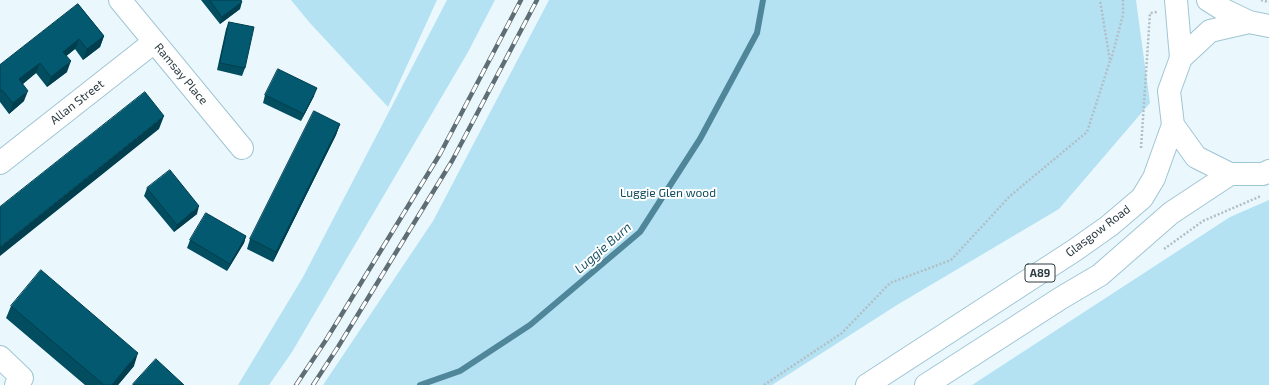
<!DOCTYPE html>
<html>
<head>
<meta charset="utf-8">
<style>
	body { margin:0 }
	canvas { display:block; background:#eaf8fe }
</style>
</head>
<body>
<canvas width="1269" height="385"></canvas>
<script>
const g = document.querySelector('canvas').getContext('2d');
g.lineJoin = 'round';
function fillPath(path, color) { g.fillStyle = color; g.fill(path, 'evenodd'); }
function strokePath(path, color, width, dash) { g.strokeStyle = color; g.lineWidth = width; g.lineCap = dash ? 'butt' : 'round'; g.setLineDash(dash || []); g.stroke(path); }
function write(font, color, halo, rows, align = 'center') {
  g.font = font + ' "Exo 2",sans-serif'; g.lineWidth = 4; g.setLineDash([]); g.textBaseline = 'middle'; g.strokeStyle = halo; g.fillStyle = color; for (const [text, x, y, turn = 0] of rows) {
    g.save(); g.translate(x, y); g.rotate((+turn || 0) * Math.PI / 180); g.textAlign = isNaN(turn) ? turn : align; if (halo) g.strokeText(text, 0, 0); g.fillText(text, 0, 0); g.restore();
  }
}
const green = new Path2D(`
	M291 0H437L388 107 309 22Z
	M447 0H495L468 52 292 352 269 385H238L303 277Z
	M549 0H1136L1150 103 1059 209 897 305 772 385H323L433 221Z
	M1269 200V385H972L1230 217Z`);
const stream = new Path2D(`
	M420 385 460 371 530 325 640 232 700 139 757 33 763 0`);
const path = new Path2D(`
	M1261 0 1269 2
	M1111 60 1123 15V0
	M1141 148 1150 13 1157 12
	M1164 249 1203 221 1261 196
	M764 385 842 333 890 283 951 260 1010 196 1087 132 1110 61 1100 0`);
const minor = new Path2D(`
	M120 0 242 148
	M1176 0 1181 58
	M1208 0 1224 10 1249 22
	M0 163 154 42
	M0 357 22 378 16 385`);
const primary = new Path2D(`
	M1173 125 1196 157 1230 174H1263L1269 171
	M867 385 1075 250 1109 226 1142 198 1154 178 1173 125 1169 91 1181 58 1210 31 1249 22 1269 26
	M926 385 1061 298 1100 275 1171 213 1230 174`);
const rail = new Path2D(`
	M296 385 326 340 440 154 521 0
	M313 385 338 347 452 161 537 0`);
const wall = new Path2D(`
	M201 0H241L240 9 220 24Z
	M78 4 104 36 100 47 83 60 75 49 66 56 67 72 47 87 36 73 23 84 24 101 9 114 0 102V65Z
	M229 22 245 68 242 76 217 70 226 29Z
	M265 95 314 96 301 121 263 103Z
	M340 124 336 135 273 262 247 249 250 239Z
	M147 188 197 214 174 232 144 196Z
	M246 236 244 243 227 271 187 248 190 240Z
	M11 306 134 366 118 385H85L6 318Z`);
const shadedWall = new Path2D(`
	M242 2 240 9 220 24 222 17Z
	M104 36 100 47 83 60 87 49Z
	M79 39 75 49 59 62 63 52Z
	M71 61 67 72 47 87 51 77Z
	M40 63 36 73 15 90 19 79Z
	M317 88 314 96 301 121 304 114Z
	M28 91 24 101 9 114 13 103Z
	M164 116 159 129 0 256V247Z
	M340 124 336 135 273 262 276 252Z
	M199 206 197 214 174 232 177 225Z
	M246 236 244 243 227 271 230 264Z
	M138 353 134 366 118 385H112Z`);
const building = new Path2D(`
	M210 0H241L242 2 222 17Z
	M78 4 104 36 87 49 79 39 63 52 71 61 51 77 40 63 19 79 28 91 13 103 2 90 0 91V65Z
	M229 22 254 27 245 68 220 63Z
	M278 69 317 88 304 114 265 95Z
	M145 92 164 116 0 247V207Z
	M314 111 340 124 276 252 250 239Z
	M170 170 199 206 177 225 147 188Z
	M206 213 246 236 230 264 190 240Z
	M41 270 138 353 112 385H104L11 306Z
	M156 359 184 385H133V384Z`);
const shields = [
	[1040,273,30]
];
const shieldNames = [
	["A89",1040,273]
];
const streetNames = [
	["Ramsay Place",181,74,50],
	["Allan Street",77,102,-38],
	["Glasgow Road",1098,231,-37]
];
const parkNames = [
	["Luggie Glen wood",668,193]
];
const waterNames = [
	["Luggie Burn",603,248,-41]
];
fillPath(green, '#b5e2f3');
strokePath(stream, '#50869a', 6);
strokePath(minor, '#a0c5d3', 24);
strokePath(primary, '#a0c5d3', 24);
strokePath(path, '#b1bfc5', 2.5, [2, 2]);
strokePath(minor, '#fff', 22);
strokePath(primary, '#fff', 22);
strokePath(rail, '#5f6e74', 4.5);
strokePath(rail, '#fff', 3, [9]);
fillPath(wall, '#024d60');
fillPath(shadedWall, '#013e4e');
fillPath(building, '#025970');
strokePath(building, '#013e4e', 1);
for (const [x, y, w] of shields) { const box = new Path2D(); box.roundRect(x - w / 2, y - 9, w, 18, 3); g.fillStyle = '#fff'; g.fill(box); strokePath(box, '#2d3c42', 1); }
write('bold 11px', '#2d3c42', null, shieldNames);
write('12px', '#2d3c42', '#fff', streetNames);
write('12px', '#0f4c5e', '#fff', parkNames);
write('italic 13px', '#1a5467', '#fff', waterNames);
</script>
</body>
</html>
